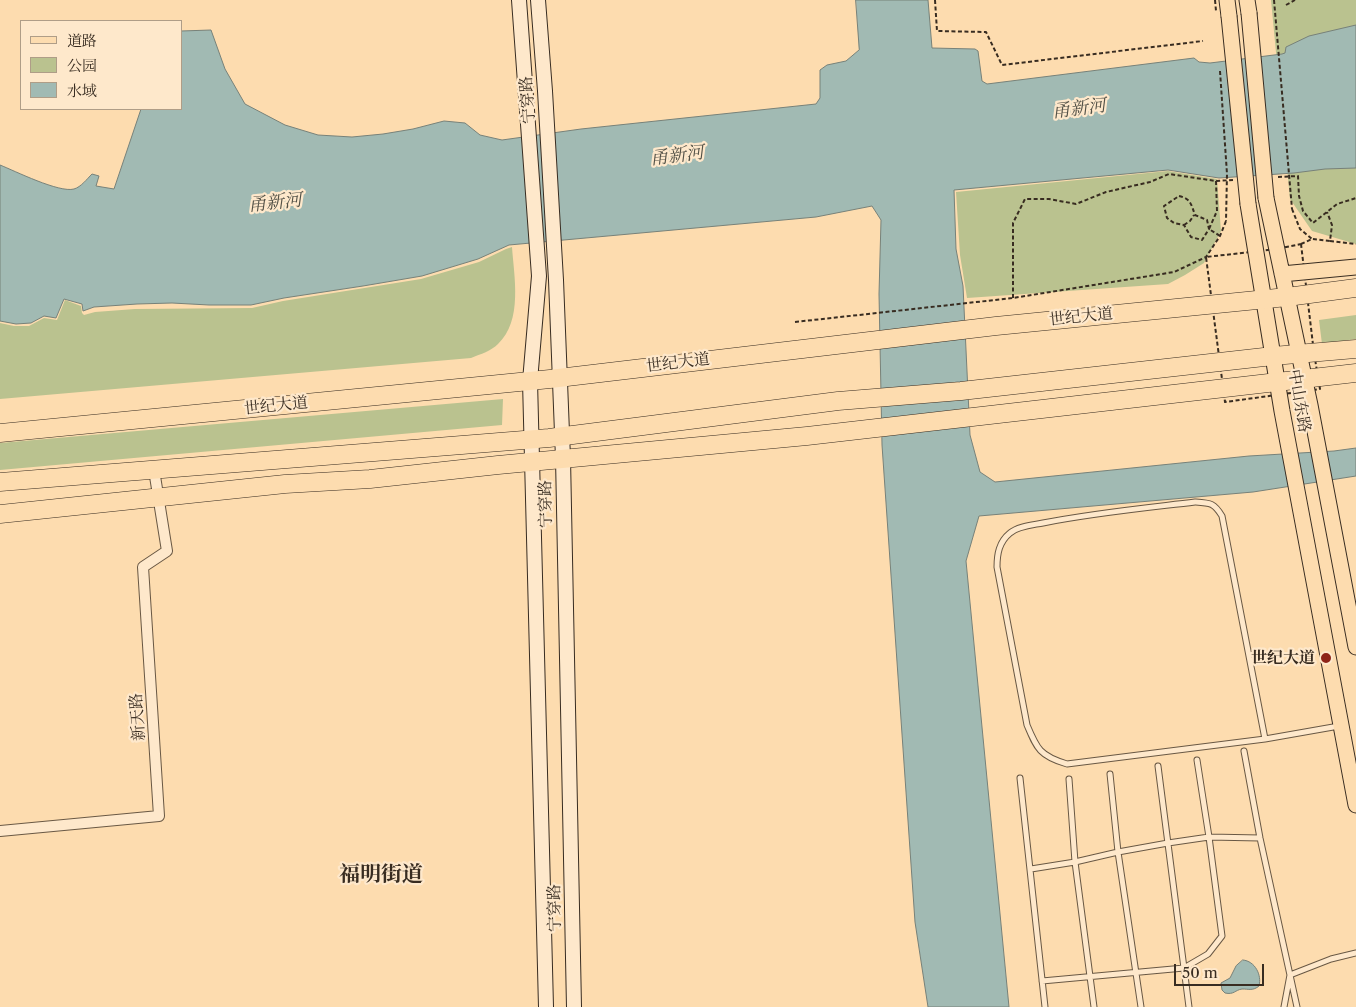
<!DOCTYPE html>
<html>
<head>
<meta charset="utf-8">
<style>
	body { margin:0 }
	#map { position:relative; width:1356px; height:1007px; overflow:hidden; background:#fddcaf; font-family:"Libre Caslon Text","Noto Serif SC",serif }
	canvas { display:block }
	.legend { position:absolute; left:20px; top:20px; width:162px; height:90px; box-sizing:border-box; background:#fee8cb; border:1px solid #af9d87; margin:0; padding:6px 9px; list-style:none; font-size:15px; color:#382c21 }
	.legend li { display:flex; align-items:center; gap:10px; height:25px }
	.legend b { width:25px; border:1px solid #af9d87 }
	.scale { position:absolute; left:1174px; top:964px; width:90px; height:22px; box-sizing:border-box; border:2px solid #382c21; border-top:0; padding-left:6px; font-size:15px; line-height:18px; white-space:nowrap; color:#382c21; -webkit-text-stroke:4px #fee8cb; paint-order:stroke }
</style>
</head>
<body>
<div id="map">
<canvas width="1356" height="1007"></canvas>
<ul class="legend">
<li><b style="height:6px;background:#fddcaf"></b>道路</li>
<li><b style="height:14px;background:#bac28f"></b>公园</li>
<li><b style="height:14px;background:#a1bab3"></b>水域</li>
</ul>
<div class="scale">50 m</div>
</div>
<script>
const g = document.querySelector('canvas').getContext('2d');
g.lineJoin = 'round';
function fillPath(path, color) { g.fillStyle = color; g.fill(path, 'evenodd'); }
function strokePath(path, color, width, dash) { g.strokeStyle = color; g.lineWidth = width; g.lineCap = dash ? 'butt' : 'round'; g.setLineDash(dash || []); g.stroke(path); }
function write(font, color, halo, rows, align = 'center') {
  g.font = font + ' "Libre Caslon Text","Noto Serif SC",serif'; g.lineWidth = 4.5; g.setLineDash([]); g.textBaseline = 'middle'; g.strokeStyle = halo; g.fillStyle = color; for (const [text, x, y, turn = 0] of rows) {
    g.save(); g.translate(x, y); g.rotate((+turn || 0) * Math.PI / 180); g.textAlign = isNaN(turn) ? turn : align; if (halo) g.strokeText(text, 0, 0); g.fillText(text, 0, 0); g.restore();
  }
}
const green = new Path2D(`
	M1271 0H1356V244L1312 231 1290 199Z
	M1168 171 1217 179 1221 231 1204 263 1185 275 1168 284 967 298 960 255 956 192Z
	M512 247C514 277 523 320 498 344 491 351 481 354 471 358L0 399V323L14 326H29L44 318 57 320 65 300 81 306 82 313 84 315 95 312 135 309 252 308 283 301 421 279 479 262 506 249Z
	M1356 315V339L1322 344 1319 320Z
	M503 399 502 425 0 470V443Z`);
const water = new Path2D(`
	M856 0H928L932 48 975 49 978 51 982 81 987 84 1194 58 1199 62 1210 63 1282 54 1285 53 1286 47 1309 36 1356 25V168L1325 169 1294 173 1219 178 1168 170 954 190 956 249 963 286 970 435 980 472 995 482 1249 456 1334 451 1356 448V476L1253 492 979 516 966 561 1009 1007H928L915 922 882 445 879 294 881 220 872 206 816 217 509 245 478 259 422 276 363 286 284 298 251 305H209L172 303 137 304 94 307 83 311 82 304 64 299 56 318 44 316 31 323 16 324 0 321V165C15 171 59 193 74 189 81 187 87 179 92 174L99 176 96 186 114 189 141 109H181V31L211 30 225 69 245 104 285 125 318 135 352 137 383 134 413 129 444 121 465 123 480 135 502 140 581 129 816 104 820 98V70L827 65 846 61 859 50Z
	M1243 960C1255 961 1262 975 1259 986 1253 991 1249 989 1242 989 1235 990 1234 995 1225 993L1222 990 1221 983 1230 978 1236 966Z`);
const path = new Path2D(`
	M935 0 937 31 986 32 1002 65 1203 41
	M1286 5 1295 0
	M1278 177 1298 176 1299 196 1303 211 1313 223 1337 204 1356 198
	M1216 181 1217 211 1209 229 1220 236
	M1179 196C1191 199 1191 204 1195 215L1207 220 1209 229 1202 240 1191 237 1184 225 1174 223 1167 218 1164 206Z
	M1292 209 1300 229 1312 239
	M1184 225 1190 221 1194 215
	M1330 241 1356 244
	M1301 244 1314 353 1320 389 1225 402 1206 257 1277 249Z
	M1301 244 1312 239 1330 241 1332 225 1327 212
	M1013 298V223L1025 199H1049L1076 204 1106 192 1150 182 1169 174 1216 181 1233 180
	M795 322 1013 298 1174 272 1206 257 1220 236 1226 221`);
const lane = new Path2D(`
	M1265 739 1222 516C1214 503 1211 503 1195 502 1145 508 1093 513 1043 523 1033 525 1018 526 1010 533 999 542 997 554 997 567L1027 725C1037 749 1040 756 1067 764L1265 739 1339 726
	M1244 751 1260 838 1297 1007
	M1158 766 1189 1007
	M1110 774 1118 852 1141 1007
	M1020 778 1045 1007
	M1069 779 1075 862 1094 1007
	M1031 869 1075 862 1118 852 1168 843 1209 837 1260 838
	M1042 981 1184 968 1208 954 1222 936 1209 837 1197 760
	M1284 1007 1290 975 1331 959 1356 953`);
const street = new Path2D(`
	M0 831 159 816 143 567 167 551 154 470`);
const secondary = new Path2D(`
	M519 0 539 276 530 381 546 1007
	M538 0 545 91 556 280 563 458 574 1007`);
const primary = new Path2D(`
	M1227 0 1229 16
	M1247 0 1249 13
	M1266 198 1310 405 1356 647
	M1248 204 1282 411 1356 805
	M1282 274 1356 267`);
const highway = new Path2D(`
	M0 433 550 379 996 326 1287 297 1356 288
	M0 482 549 438 838 401 961 391 1273 356 1356 349
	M0 514 285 484 370 479 498 465 807 436 1356 373`);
const pathBridge = new Path2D(`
	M1215 0 1216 11
	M1274 0 1292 209
	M1220 71 1227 174 1226 221`);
const primaryBridge = new Path2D(`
	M1249 13 1266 198
	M1229 16 1248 204`);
const markers = [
	[1326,658,6,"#8f2418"]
];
const streetNames = [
	["宁穿路",528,100,-94],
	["世纪大道",1081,317,-6],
	["世纪大道",678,363,-7],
	["中山东路",1299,401,80],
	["世纪大道",276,406,-6],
	["宁穿路",546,504,-91],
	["新天路",138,717,-94],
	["宁穿路",555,908,-91]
];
const poiNames = [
	["世纪大道",1315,658]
];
const waterNames = [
	["甬新河",1079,109,-7],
	["甬新河",677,156,-7],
	["甬新河",275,203,-6]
];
const districtNames = [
	["福明街道",381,875]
];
fillPath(green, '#bac28f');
fillPath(water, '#a1bab3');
strokePath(water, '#778179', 1);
strokePath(lane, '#695844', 7);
strokePath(street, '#695844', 12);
strokePath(secondary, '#382c21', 16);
strokePath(primary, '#382c21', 17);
strokePath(highway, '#382c21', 19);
strokePath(path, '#382c21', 2, [4, 2.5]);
strokePath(lane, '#fee8cb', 5);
strokePath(street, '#fee8cb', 10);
strokePath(secondary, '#fee8cb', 14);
strokePath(primary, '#fddcaf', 15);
strokePath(highway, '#fddcaf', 18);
strokePath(primaryBridge, '#382c21', 17, []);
strokePath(pathBridge, '#382c21', 2, [4, 2.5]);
strokePath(primaryBridge, '#fddcaf', 15);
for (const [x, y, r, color] of markers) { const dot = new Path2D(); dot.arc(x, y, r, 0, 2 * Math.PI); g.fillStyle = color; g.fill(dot); strokePath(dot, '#fee8cb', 2); }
write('16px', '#382c21', '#fee8cb', streetNames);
write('bold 16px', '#382c21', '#fee8cb', poiNames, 'right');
write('italic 18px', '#525046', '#fee8cb', waterNames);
write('bold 21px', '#382c21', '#fee8cb', districtNames);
</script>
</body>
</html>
